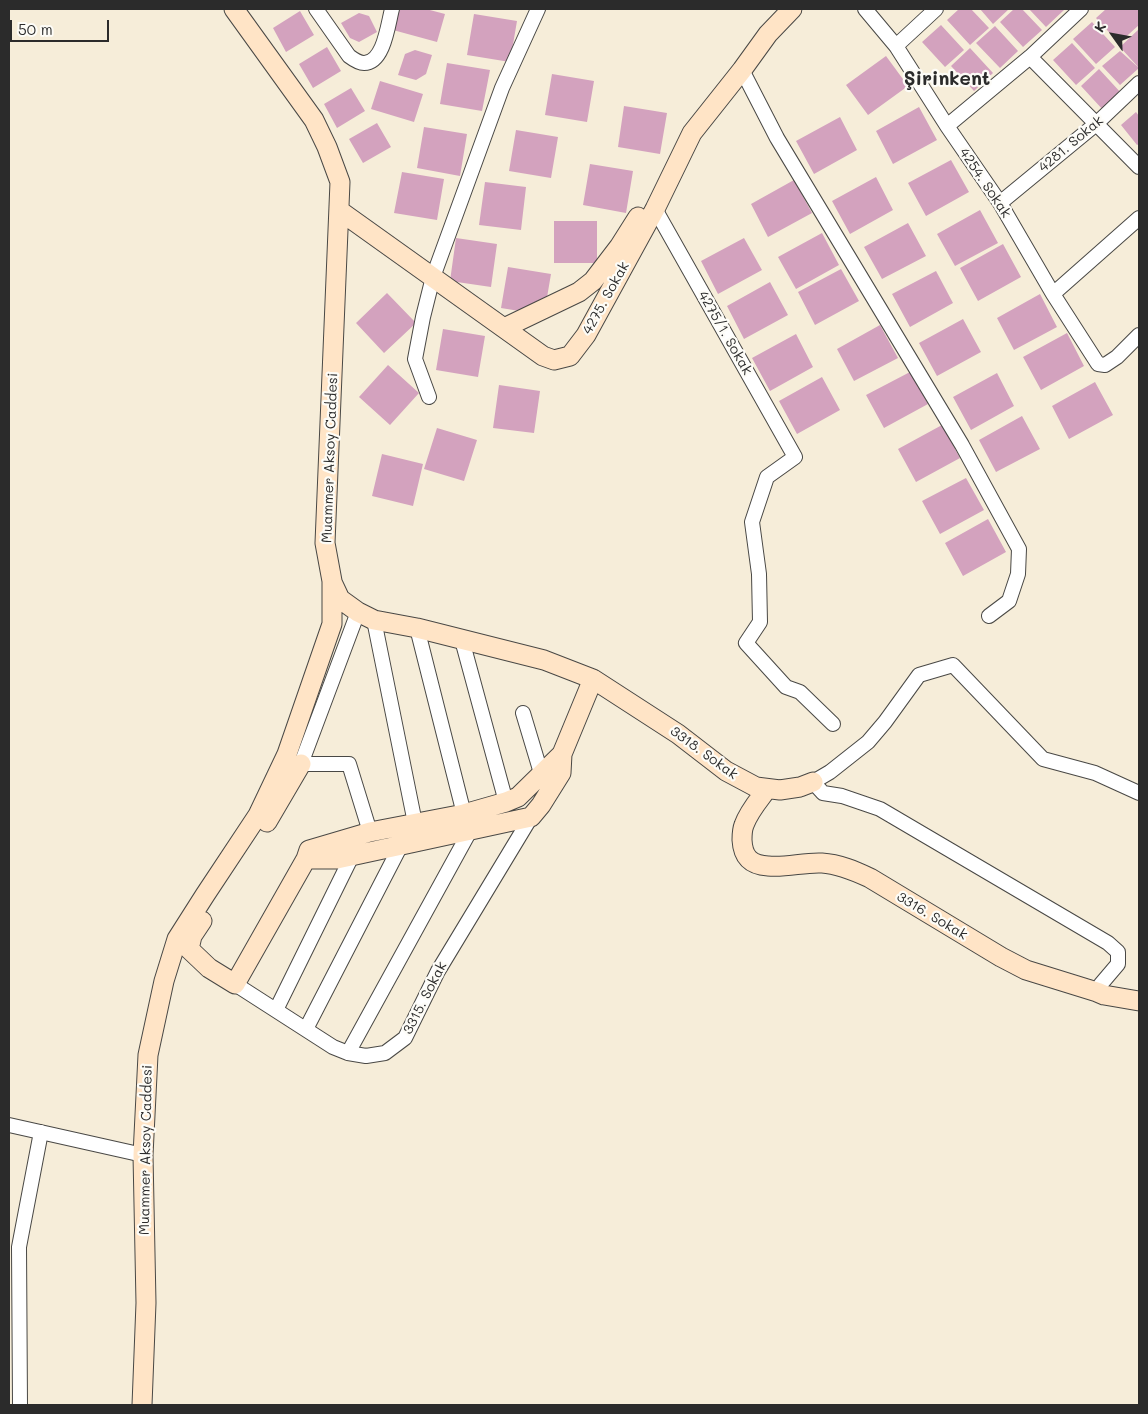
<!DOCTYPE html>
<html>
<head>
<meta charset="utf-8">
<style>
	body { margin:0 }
	#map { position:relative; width:1148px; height:1414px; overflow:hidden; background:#f6edd9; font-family:Mali,sans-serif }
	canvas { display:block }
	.frame { position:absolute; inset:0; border:10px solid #2b2b2b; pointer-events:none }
	.north { position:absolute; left:1088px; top:10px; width:50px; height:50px; -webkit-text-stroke:4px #fdfcf7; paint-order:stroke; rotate:302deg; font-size:14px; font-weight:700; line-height:20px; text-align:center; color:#2b2b2b }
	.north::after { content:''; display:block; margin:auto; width:18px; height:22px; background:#2b2b2b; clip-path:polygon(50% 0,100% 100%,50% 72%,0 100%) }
	.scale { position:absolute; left:10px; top:20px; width:99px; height:22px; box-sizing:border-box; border:2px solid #2b2b2b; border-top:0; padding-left:6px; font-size:15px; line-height:18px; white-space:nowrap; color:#2b2b2b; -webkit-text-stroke:4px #fdfcf7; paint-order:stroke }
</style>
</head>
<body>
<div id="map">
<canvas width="1148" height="1414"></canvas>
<div class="frame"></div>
<div class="north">K</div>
<div class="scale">50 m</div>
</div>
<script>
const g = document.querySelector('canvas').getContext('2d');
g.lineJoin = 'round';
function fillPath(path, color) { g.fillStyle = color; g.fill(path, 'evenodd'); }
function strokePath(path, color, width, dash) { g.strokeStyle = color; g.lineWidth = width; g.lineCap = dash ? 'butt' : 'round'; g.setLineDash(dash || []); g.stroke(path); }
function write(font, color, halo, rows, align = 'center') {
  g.font = font + ' Mali,sans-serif'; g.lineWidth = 4.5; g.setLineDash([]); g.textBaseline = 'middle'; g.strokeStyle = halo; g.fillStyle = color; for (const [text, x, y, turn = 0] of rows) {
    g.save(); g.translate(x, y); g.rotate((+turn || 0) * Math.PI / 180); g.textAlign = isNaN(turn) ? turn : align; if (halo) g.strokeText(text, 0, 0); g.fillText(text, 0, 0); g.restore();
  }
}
const building = new Path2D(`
	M400 9H426L445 14 437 42 393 30Z
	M959 9H971L989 28 970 45 947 20Z
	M980 9H1009L993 24Z
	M1014 9H1022L1042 30 1023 47 1000 22Z
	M1029 9H1063L1064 10 1046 27Z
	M1106 9H1139V25L1119 43 1096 18Z
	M300 11 314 35 286 52 273 28Z
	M359 13 369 16 377 32 359 42 350 38 341 23Z
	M474 14 517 21 510 62 467 55Z
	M1092 22 1115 47 1096 64 1073 39Z
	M941 25 964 50 945 67 922 42Z
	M995 26 1018 51 1000 68 976 43Z
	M1139 29V68L1120 47Z
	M1072 43 1095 68 1076 85 1053 60Z
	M327 47 341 71 313 88 299 64Z
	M970 48 993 73 974 91 951 66Z
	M415 50 432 55 426 74 416 80 398 75 405 54Z
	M1120 51 1139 68 1120 85 1102 66Z
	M886 56 908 86 868 115 846 85Z
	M447 63 490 70 482 111 440 104Z
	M1099 69 1122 94 1104 111 1081 86Z
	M552 74 594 81 587 122 545 115Z
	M380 81 423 94 414 122 371 109Z
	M351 88 365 111 337 128 324 104Z
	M624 106 667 113 660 154 618 147Z
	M919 107 937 140 893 164 876 131Z
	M1136 112 1139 116V144L1137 145 1121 125Z
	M840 117 857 150 814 174 796 141Z
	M377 123 391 147 363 163 349 139Z
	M424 127 467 134 460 176 417 168Z
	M516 130 558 137 551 178 509 171Z
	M951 160 969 192 926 216 908 183Z
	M590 164 633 171 626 213 583 205Z
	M402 172 444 179 437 220 394 213Z
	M876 177 893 210 850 234 832 201Z
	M794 180 812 213 768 237 751 204Z
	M485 182 526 187 521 230 479 225Z
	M980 210 998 243 955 266 937 234Z
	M554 221H597V263H554Z
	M908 223 926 256 882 279 864 247Z
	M822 233 839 265 796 289 778 257Z
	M456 238 497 244 491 287 450 281Z
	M744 238 762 270 718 294 701 261Z
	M1003 244 1021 277 978 301 960 268Z
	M508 267 551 274 544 315 501 308Z
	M841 269 859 301 815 325 798 292Z
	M936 271 953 303 910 327 892 294Z
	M770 282 788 315 744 339 727 306Z
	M387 293 416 323 384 353 356 323Z
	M1040 294 1057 327 1014 350 997 318Z
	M963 319 981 352 937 376 919 343Z
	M880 325 898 358 854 381 837 349Z
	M443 329 485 336 478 377 436 370Z
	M1067 333 1084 366 1041 390 1023 357Z
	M796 334 813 367 770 391 752 358Z
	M388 365 419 393 390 425 359 397Z
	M910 372 928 404 884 428 866 395Z
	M997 373 1014 406 971 430 953 397Z
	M822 377 840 410 797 434 779 401Z
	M1095 382 1113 415 1069 439 1052 406Z
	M499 385 540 391 534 433 493 428Z
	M1022 416 1040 449 996 472 979 440Z
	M942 425 960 458 916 482 898 449Z
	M437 428 477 440 464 481 424 469Z
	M382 454 423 464 413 506 372 496Z
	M966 478 984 510 940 534 922 501Z
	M988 519 1006 552 963 576 945 543Z`);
const street = new Path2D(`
	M316 9 349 56C353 59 359 63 364 63 384 63 388 24 392 9
	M865 9 896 46 947 126 1000 203 1053 294 1098 364 1105 365 1117 357 1139 335
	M896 46 936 9
	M1030 57 1139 167
	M742 70 777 138 962 445 1019 549 1018 574 1009 601 989 616
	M947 126 1030 57 1081 9
	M1000 203 1096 124 1139 83
	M655 209 795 457 767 477 752 522 759 574 760 622 746 643 786 687 800 692 833 724
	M1053 294 1139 218
	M429 397 415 359 423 317 433 277 502 88 538 9
	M358 612 301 764H349L370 832
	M374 620 415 823
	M417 628 464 814
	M462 640 506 802
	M523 713 541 773
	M235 984 333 1047 348 1053 366 1056 385 1053 405 1038 438 971 531 817
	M1097 992 1101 984 1118 964V952L1108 943 880 809 842 796 823 793 813 782 830 772 868 742 885 722 919 675 953 665 1043 759 1095 773 1139 793
	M276 1010 352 856
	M306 1029 401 845
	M348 1053 470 831
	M9 1125 143 1155
	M20 1405 19 1247 41 1132`);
const secondary = new Path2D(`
	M340 211 543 356 554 360 570 356 586 335 655 209 692 133 742 70 768 34 792 9
	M504 328 579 292 593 281 619 247 638 217
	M332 582 340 599 358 612 374 620 417 628 544 660 593 679 678 734 726 771 756 787 780 790 800 787 813 782
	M767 789C759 800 749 811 744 825 742 830 742 835 742 840 743 858 751 865 768 866 786 868 804 862 822 863 839 864 855 871 870 878L1001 957 1026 970 1097 992 1104 995 1139 1001
	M267 822 301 764
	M306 859H337L531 817 541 805 561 773 562 754 593 679
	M202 921 192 936 189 949 209 968 235 984 306 859 309 850 370 832 464 814 506 802 518 797 562 754
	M142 1405 146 1303 143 1155 148 1055 164 981 177 939 205 895 258 815 287 754 332 624V581L325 543 340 182 327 147 314 120 234 9`);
const streetNames = [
	["4281. Sokak",1071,144,-40],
	["4254. Sokak",985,183,56],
	["4275. Sokak",606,298,-61],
	["4275/1. Sokak",725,333,60],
	["Muammer Aksoy Caddesi",330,458,-88],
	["3318. Sokak",704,753,36],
	["3316. Sokak",932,916,31],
	["3315. Sokak",425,998,-63],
	["Muammer Aksoy Caddesi",146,1150,-89]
];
const districtNames = [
	["Şirinkent",947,79]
];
fillPath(building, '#d3a2be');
strokePath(street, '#494845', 16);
strokePath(secondary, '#494845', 21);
strokePath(street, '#fff', 14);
strokePath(secondary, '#ffe4c6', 19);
write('14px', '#2b2b2b', '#fdfcf7', streetNames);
write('bold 19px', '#2b2b2b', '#fdfcf7', districtNames);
</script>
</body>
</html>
